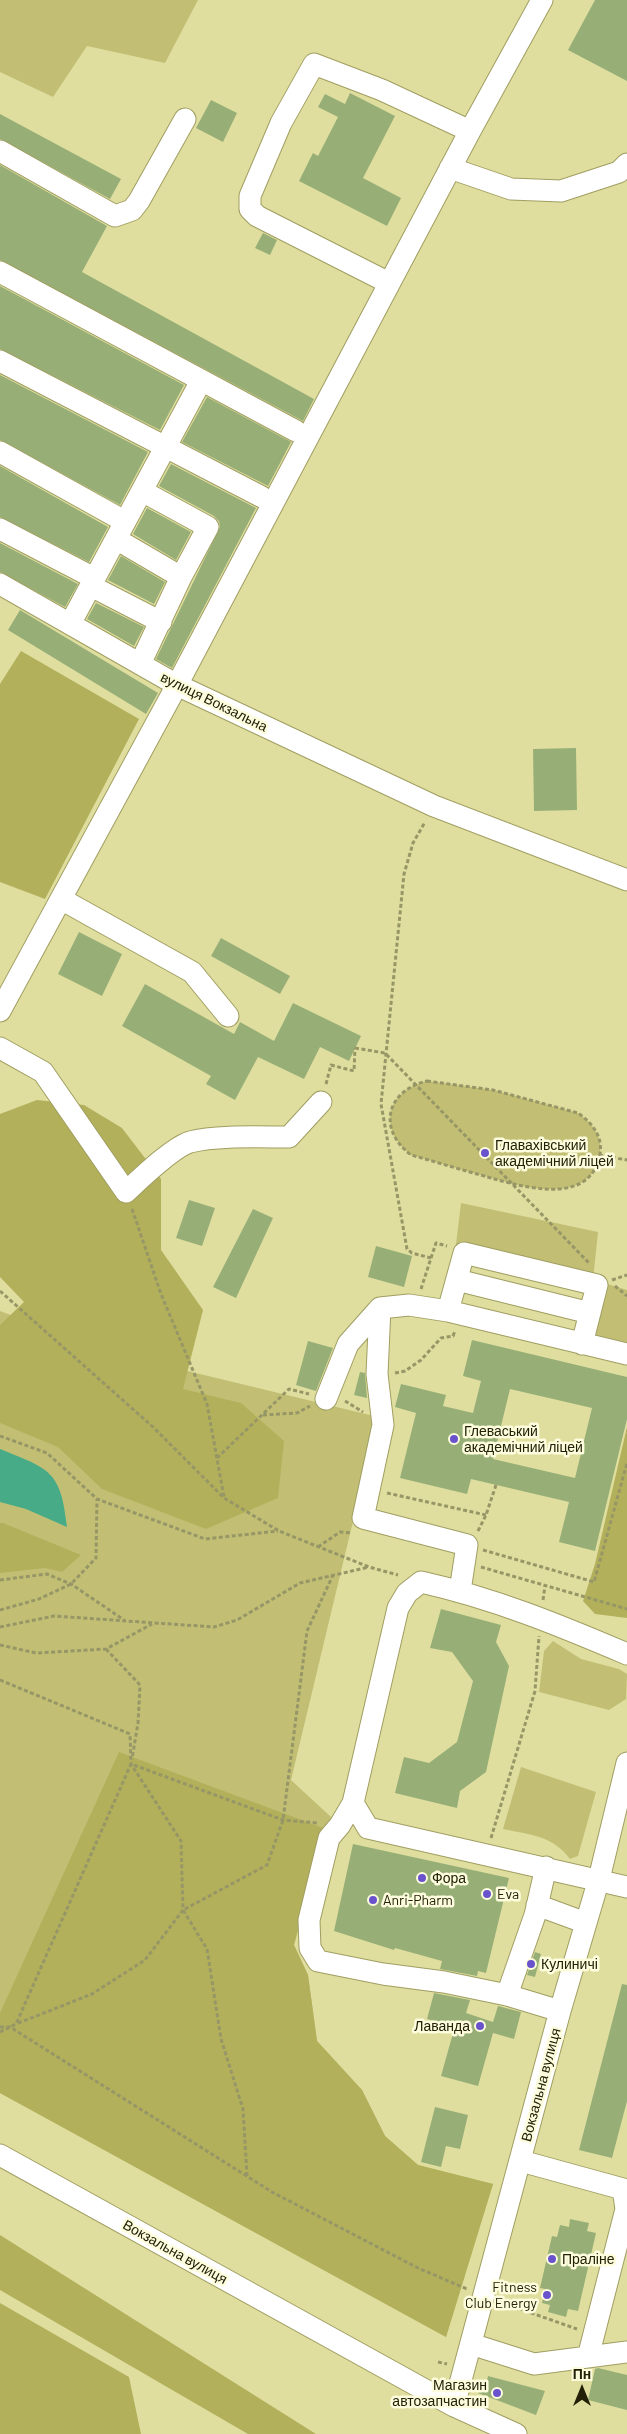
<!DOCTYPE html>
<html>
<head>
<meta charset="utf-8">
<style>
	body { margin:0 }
	#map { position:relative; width:627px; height:2434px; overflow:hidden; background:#dfde9f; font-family:Barlow,sans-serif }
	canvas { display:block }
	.north { position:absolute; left:557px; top:2364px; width:50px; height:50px; -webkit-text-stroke:4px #fdfdde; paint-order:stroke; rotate:0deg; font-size:14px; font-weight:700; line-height:20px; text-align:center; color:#222108 }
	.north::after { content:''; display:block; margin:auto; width:18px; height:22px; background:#222108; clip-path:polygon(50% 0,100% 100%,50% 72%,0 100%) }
</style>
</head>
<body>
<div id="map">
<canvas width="627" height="2434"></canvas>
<div class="north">Пн</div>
</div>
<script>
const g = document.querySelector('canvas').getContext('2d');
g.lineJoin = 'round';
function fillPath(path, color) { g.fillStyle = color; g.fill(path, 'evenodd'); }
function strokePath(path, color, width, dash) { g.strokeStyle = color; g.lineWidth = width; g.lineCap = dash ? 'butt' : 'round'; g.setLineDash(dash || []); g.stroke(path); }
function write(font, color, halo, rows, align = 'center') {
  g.font = font + ' Barlow,sans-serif'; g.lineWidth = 5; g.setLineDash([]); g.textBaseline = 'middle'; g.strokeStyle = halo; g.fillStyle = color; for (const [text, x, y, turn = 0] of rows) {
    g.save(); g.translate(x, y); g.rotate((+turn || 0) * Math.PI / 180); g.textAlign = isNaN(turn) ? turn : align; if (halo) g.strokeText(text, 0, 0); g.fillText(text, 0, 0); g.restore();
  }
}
const green = new Path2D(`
	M0 0H198L165 63 87 46 53 97 0 72Z
	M427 1081 493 1090 578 1113C592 1123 603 1136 600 1154 590 1211 513 1184 477 1174 455 1168 433 1161 411 1155 377 1129 386 1091 427 1081Z
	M461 1203 598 1232 593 1280 456 1244Z
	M604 1283 627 1290V1343L589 1334Z
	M0 1311 113 1353 378 1417 291 1780 331 1817 294 1945 308 1975 317 2041 362 2090 385 2136 418 2165 493 2184 446 2337 0 2093Z
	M553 1641 581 1659 619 1669 627 1674 626 1699 609 1710 539 1692 544 1651Z
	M521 1767 596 1792 578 1856 570 1859C552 1835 530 1835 503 1829Z`);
const forest = new Path2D(`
	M21 651 139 719 45 899 0 882V684Z
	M37 1100 84 1105 122 1128 161 1179V1250L203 1310 183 1389 241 1403 284 1441 278 1498 206 1529 102 1489 58 1447 0 1423V1325L24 1302 0 1277V1114Z
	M627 1427V1618L595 1614 583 1601 595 1564Z
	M0 1523H3L81 1555 62 1572 45 1568 0 1573Z
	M119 1752 323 1828 294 1945 308 1975 317 2041 362 2090 385 2136 418 2165 493 2184 446 2337 0 2093V2013Z
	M0 2235 316 2434H248L0 2290Z
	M0 2303 129 2377 141 2434H0Z`);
const water = new Path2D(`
	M0 1449C49 1469 61 1470 67 1527L26 1509 0 1502Z`);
const building = new Path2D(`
	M595 0H627V81L568 50Z
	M350 93 395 116 363 178 401 198 387 226 299 181 313 153 318 156 338 117 318 107 325 94 345 104Z
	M211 100 237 113 223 142 196 128Z
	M0 114 121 179 110 199 0 139Z
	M0 165 107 226 82 272 314 399 303 421 0 260Z
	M263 233 277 240 270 255 255 248Z
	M0 286 184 385 160 430 0 349Z
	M0 375 148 452 120 505 0 440Z
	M207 397 291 442 268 486 182 442Z
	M171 464 256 508 172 668 156 659 220 527 219 521 214 516 159 486Z
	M0 466 108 527 89 562 0 517Z
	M147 508 191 532 176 560 133 534Z
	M0 543 78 584 65 607 0 572Z
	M121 556 165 582 154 604 108 580Z
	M96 603 144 627 134 646 87 619Z
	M20 610 158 693 146 714 8 630Z
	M576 748 577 810 534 811 533 749Z
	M79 932 122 954 102 996 58 974Z
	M221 938 290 976 280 994 211 956Z
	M145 984 234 1034 240 1022 274 1041 293 1003 361 1036 349 1061 320 1047 304 1079 258 1057 235 1100 206 1084 211 1076 122 1026Z
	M189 1200 215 1208 202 1246 176 1238Z
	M253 1209 273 1218 236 1298 213 1287Z
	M376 1246 412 1256 404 1287 368 1277Z
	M472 1340 627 1377V1419L595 1551 559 1542 569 1502 471 1479 467 1494 400 1478 416 1413 395 1407 401 1384 446 1395 443 1406 473 1413 481 1381 463 1376ZM510 1389 592 1408 575 1478 493 1459Z
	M308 1341 333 1348 316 1391 296 1385Z
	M360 1372 365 1373 367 1398 354 1395Z
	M441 1609 501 1625 496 1642 509 1666 486 1772 460 1791 457 1808 395 1793 404 1757 429 1763 457 1742 473 1681 452 1652 430 1648Z
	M353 1844 509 1878 486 1973 478 1971 477 1976 440 1969 442 1961 395 1948 394 1950 334 1931Z
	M535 1952 541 1954 535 1977 527 1975Z
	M622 1984 627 1985V2101L612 2158 579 2150Z
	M434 1993 470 2000 466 2013 493 2022 498 2006 521 2012 514 2039 493 2033 478 2086 441 2076 455 2026 427 2019Z
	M435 2107 468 2115 460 2149 446 2146 441 2167 421 2162Z
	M570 2219 589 2223 587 2231 596 2233 578 2311 568 2309 566 2317 548 2312 550 2305 542 2303 545 2289 540 2288 552 2236 557 2237 560 2225 569 2227Z
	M598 2368 627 2375V2410L588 2400 595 2369Z
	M488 2376 545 2391 536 2415 478 2393 483 2380 487 2381Z`);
const path = new Path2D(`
	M355 1048 385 1053 589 1263
	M427 1081 493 1090 578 1113C592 1123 603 1136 600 1154 590 1211 513 1184 477 1174 455 1168 433 1161 411 1155 377 1129 386 1091 427 1081Z
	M326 1084 331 1065 354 1071 355 1048
	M599 1155 627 1160
	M132 1209 161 1294 207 1404 224 1497
	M431 1258 436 1243 447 1246
	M612 1280 627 1275
	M615 1286 627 1296
	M421 1289 431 1258 412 1253 407 1249 381 1104 404 874 413 843 425 822
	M0 1291 153 1427 224 1498 279 1531 369 1567 398 1575
	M395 1373 405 1371 421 1360 441 1338 453 1336 455 1331
	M345 1401 363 1412
	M263 1415 297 1413 310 1406
	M0 1436 47 1453 97 1499 205 1539 278 1531
	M217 1458 289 1389 309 1394
	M387 1493 486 1515
	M478 1531 486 1515 496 1485
	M318 1547 340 1532 352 1533
	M483 1550 594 1582 627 1463
	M481 1567 627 1609
	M0 1580 47 1574 71 1584 124 1620
	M543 1600 545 1586
	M0 1610 39 1599 71 1584 96 1558 97 1499
	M0 1627 54 1616 214 1627 237 1620 300 1583 369 1567
	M0 1645 36 1653 106 1649 152 1624
	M106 1649 140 1685 138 1723 132 1759
	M0 1680 130 1734 131 1764 181 1841 183 1910 145 1960 92 1994 16 2024
	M491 1838 535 1691 539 1636
	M0 2027H10L272 2192 418 2268 467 2289
	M0 2032 16 2024 131 1764 283 1820 318 1823
	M247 2176 243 2109 221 2039 207 1949 183 1910 267 1865 283 1820 307 1631 333 1575
	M500 2302 577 2329
	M438 2362 447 2364`);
const minor = new Path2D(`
	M0 151 115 216 132 210 139 201 185 119
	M450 168 511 189 561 191 619 172 627 164
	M0 272 296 431
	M389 283 257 216 250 209V196L281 123 314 64 382 90 470 131
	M0 361 262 497
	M0 452 124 521
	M142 491 208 527 181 577
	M0 529 94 578
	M116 539 181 577 140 664
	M0 584 177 685 434 806 627 880
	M91 586 161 622
	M70 624 201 381
	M61 899 192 972 228 1016
	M0 1011 177 685 470 131 542 0
	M0 1048 43 1072 126 1192C140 1179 173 1147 190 1142 216 1135 261 1137 289 1137L321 1102
	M457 1280 590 1313
	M448 1311 464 1253 597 1285 582 1344
	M326 1399 348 1344 380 1308
	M460 1591 467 1545 363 1518 383 1425 377 1374 380 1308 409 1305 448 1311 627 1354
	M627 1654C559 1625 493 1598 421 1582L407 1593 398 1608 353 1803 368 1828 627 1887
	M353 1803 340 1825 329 1838 309 1920 310 1948 318 1961 383 1974 444 1982 507 1995 560 2011
	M537 1905 586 1923
	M507 1995 535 1915 546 1867
	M0 2155 454 2406 516 2434
	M521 2161 623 2189 626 2209 588 2357
	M471 2344 534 2364 627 2352
	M454 2406 560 2011 599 1879 627 1763`);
const markers = [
	[485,1153,5,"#6953cc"],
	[454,1439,5,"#6953cc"],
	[422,1878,5,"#6953cc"],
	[487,1894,5,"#6953cc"],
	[373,1900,5,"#6953cc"],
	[531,1964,5,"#6953cc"],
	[480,2026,5,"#6953cc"],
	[552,2259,5,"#6953cc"],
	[547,2295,5,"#6953cc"],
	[497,2393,5,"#6953cc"]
];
const streetNames = [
	["вулиця Вокзальна",214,702,26],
	["Вокзальна вулиця",541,2085,-75],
	["Вокзальна вулиця",175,2252,29]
];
const poiNames = [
	["Главахівський",495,1145],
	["академічний ліцей",495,1161],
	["Глеваський",464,1431],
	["академічний ліцей",464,1447],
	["Фора",432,1878],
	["Eva",497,1894],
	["Anri-Pharm",383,1900],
	["Кулиничі",541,1964],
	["Лаванда",470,2026,"right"],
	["Праліне",562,2259],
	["Fitness",537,2287,"right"],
	["Club Energy",537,2303,"right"],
	["Магазин",487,2385,"right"],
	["автозапчастин",487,2401,"right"]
];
fillPath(green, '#c2bf75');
fillPath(forest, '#b3b05b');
fillPath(water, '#47ab88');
fillPath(building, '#97af77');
strokePath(minor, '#a09e61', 23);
strokePath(path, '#979666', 3, [4, 2.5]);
strokePath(minor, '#fff', 21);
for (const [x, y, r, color] of markers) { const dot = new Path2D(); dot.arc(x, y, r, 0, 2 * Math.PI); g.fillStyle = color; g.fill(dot); strokePath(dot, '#fdfdde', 2); }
write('14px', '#222108', '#fdfdde', streetNames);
write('14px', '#222108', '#fdfdde', poiNames, 'left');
</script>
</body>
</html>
